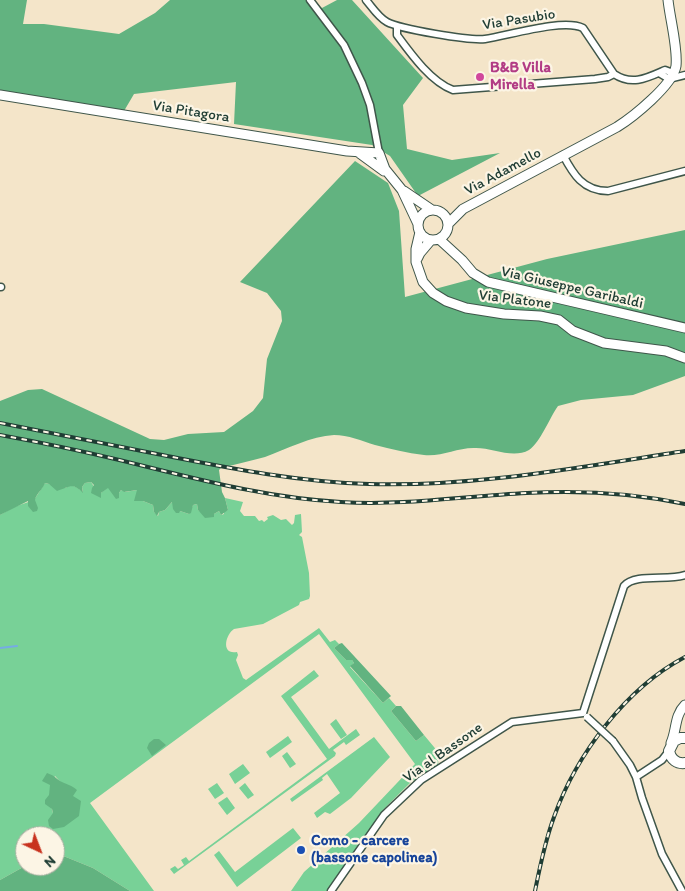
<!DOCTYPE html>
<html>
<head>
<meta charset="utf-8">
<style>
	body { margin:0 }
	#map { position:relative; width:685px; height:891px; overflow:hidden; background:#f4e5c9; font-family:Itim,sans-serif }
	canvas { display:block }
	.north { position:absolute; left:15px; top:826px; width:50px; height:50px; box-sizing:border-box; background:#fcf5e5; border:1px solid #a4ab9e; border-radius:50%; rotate:137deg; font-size:14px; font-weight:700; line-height:20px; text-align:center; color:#1f3d34 }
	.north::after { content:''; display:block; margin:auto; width:18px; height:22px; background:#c8321e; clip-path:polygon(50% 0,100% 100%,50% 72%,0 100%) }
</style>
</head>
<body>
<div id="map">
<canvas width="685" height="891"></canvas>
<div class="north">N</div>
</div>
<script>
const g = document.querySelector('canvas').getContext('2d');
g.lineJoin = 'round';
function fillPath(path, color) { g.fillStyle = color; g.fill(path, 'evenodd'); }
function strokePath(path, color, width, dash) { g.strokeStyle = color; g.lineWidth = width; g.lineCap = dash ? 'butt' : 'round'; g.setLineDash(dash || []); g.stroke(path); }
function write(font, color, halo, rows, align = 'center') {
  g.font = font + ' Itim,sans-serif'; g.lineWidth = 4.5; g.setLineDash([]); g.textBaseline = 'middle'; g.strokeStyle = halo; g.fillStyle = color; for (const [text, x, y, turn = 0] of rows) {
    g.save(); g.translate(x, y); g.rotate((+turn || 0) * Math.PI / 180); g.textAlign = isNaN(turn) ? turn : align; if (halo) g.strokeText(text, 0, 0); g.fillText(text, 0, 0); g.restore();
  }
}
const green = new Path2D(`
	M91 482 101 497V493L108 487 119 493 121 490 125 492 137 490V495L143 501 153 505 154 512 158 516 159 512 165 510 173 501 180 511 189 514 193 505 197 504 198 510 204 514H214L219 511 221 515 224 514V511L228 510 225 498 243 502 240 511 244 516H255L259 521 262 520 264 522 268 519 267 517 273 515 281 520 286 519 292 525 294 523 295 515 301 514 302 532 299 535 302 537 309 573 310 596 309 599 300 602 299 605 263 624 234 629C225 635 221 655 237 652L238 655 236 660 243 678 246 680 319 628 330 642 335 640 339 644 334 648 346 660H352L354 663 350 667 383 703 389 698 396 706 391 711 416 741 424 735 439 753 438 765 411 782 384 809 327 891H291L304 872 359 823 415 764 319 634 90 803 154 891H130L93 868 61 855H55V836H25V866L0 880V515L14 507 34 500 45 483 65 488 71 485 76 487 83 492 82 487 85 483ZM55 776 73 796 53 813C49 799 48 788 55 776Z
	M314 670 319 676 291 697 329 749 356 729 360 735 346 745 344 742 333 750 336 753 335 756 174 874 170 869 175 866 178 869 184 865 181 860 186 857 189 861 327 759 281 696Z
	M336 719 347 735 341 739 330 724Z
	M288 736 292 742 270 758 266 752Z
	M374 737 390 757 351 798 330 814 325 812 317 818 314 813 340 793 327 774 322 778 323 780 292 802 290 799Z
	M287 752 296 764 290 768 282 756Z
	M243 764 250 773 235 784 229 774Z
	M217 783 224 793 215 799 208 789Z
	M245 783 254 795 248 799 239 788Z
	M227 797 235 808 227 815 218 803Z
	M293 828 301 838 237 887 214 855 219 851 235 872Z`);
const forest = new Path2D(`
	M0 0H27L23 24H44L119 34 155 13 170 0H311L322 8 337 0H352L423 78 403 105 407 149 452 160 500 153 418 196 390 156 372 145 234 124 236 82 134 94 124 111 0 90Z
	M355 161 388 183 399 211 405 297 547 259 685 230V376L633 395 581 400 558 406C550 417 540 443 529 450 513 459 493 448 476 448 458 447 442 457 424 455 407 453 391 449 375 445 362 441 348 435 334 435 311 436 287 449 265 457 251 461 236 464 221 468L219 470 222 492 225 498 228 510 221 515 219 511 214 514V517L205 518 198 510 197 504 193 505 191 513 189 514 180 511 179 513H176L173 509 172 502 165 510 159 512 157 516 154 512 153 505 143 501H134L137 490 124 492 121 490 119 493V498L116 499 108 488 101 493V498L91 493 92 488 94 485 91 482 85 483 82 487 83 493C72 482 70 487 57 491L49 484 45 483C43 489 36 494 35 500L38 508 37 511 33 512 28 506V501L0 515V401L28 390 42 389 150 439 164 440 188 434 224 432 253 411 263 398 267 359 282 321 281 311 267 293 240 282Z
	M342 643 391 696 383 703 350 666 354 663 352 660H346L334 648 339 644Z
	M396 706H401L424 735 416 741 391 711Z
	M154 739H159L166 745 152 756 147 748 149 743Z
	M47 773C56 776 56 779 62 782 68 785 71 785 77 790L73 796 81 801 79 816 64 827 53 829 49 826 48 820 53 813 52 809 45 804V800L49 795 50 785 42 781Z
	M55 855H61L93 868 130 891H0V880L25 866H55Z`);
const stream = new Path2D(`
	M0 648 17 646`);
const street = new Path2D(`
	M310 0 344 45 362 83 370 105 379 153
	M366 0C372 7 378 17 387 22 400 29 470 41 485 39 507 36 563 18 583 28L614 74C632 86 647 78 665 70L673 73
	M397 26V35C411 54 431 82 453 90L595 79 608 77 614 74
	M659 73 669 79 685 75
	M563 155C573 174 583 191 608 191L685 171
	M0 287H1
	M583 713 624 586C635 573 668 581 685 575
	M613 741 630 765 636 777 642 798 662 854 682 891
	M636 777 662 760 669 751
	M331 891 384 815 421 780 512 722 583 713`);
const secondary = new Path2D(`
	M0 95 347 151 379 153 385 169 402 190 418 224
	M358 152 384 171
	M404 191 432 210
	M418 225a15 15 0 1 1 30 0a15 15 0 1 1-30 0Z
	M448 224 463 209 617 127C633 117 673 85 676 66 678 48 670 19 668 0
	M420 232 416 249V262L423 282 433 293 446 301 466 308 504 314 540 316 559 320 573 331 604 343 666 351 685 358
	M439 239 462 260 473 273 488 282 685 328
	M417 259 420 253 431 240
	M671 743C677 730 674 716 685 705`);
const primary = new Path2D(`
	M685 738H680L674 741 669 751C671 760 677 764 685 763`);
const rail = new Path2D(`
	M0 423C51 433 102 443 152 453 224 467 296 482 369 484 476 487 580 467 685 451
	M0 435C38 442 77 450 115 459 190 477 264 498 341 502 403 506 465 496 527 493 580 490 633 493 685 504
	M535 891C540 866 545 841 554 817 576 755 626 688 685 657`);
const streetBridge = new Path2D(`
	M587 717 613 741`);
const markers = [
	[480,77,5,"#d1479c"],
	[301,850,5,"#1a4fb4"]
];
const streetNames = [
	["Via Pasubio",519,20,-9],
	["Via Pitagora",191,112,9],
	["Via Adamello",503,172,-28],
	["Via Giuseppe Garibaldi",572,288,13],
	["Via Platone",515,300,7],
	["Via al Bassone",443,753,-35]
];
const hotelNames = [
	["B&B Villa",490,68],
	["Mirella",490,85]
];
const transitNames = [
	["Como - carcere",311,841],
	["(bassone capolinea)",311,858]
];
fillPath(green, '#78d197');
fillPath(forest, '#62b380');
strokePath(stream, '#76abe4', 2);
strokePath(street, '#3f564a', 9);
strokePath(secondary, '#3f564a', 11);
strokePath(primary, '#3f564a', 12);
strokePath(street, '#fff', 6);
strokePath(secondary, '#fff', 9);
strokePath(primary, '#fff', 10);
strokePath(rail, '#1f3d34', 4);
strokePath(rail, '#fcf5e5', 2, [5.5]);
strokePath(streetBridge, '#3f564a', 9, []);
strokePath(streetBridge, '#fff', 6);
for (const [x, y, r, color] of markers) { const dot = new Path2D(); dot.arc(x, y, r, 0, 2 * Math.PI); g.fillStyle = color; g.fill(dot); strokePath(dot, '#fcf5e5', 2); }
write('15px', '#1f3d34', '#fcf5e5', streetNames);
write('bold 15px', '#b23c85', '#fcf5e5', hotelNames, 'left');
write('bold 15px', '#164399', '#fcf5e5', transitNames, 'left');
</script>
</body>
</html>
